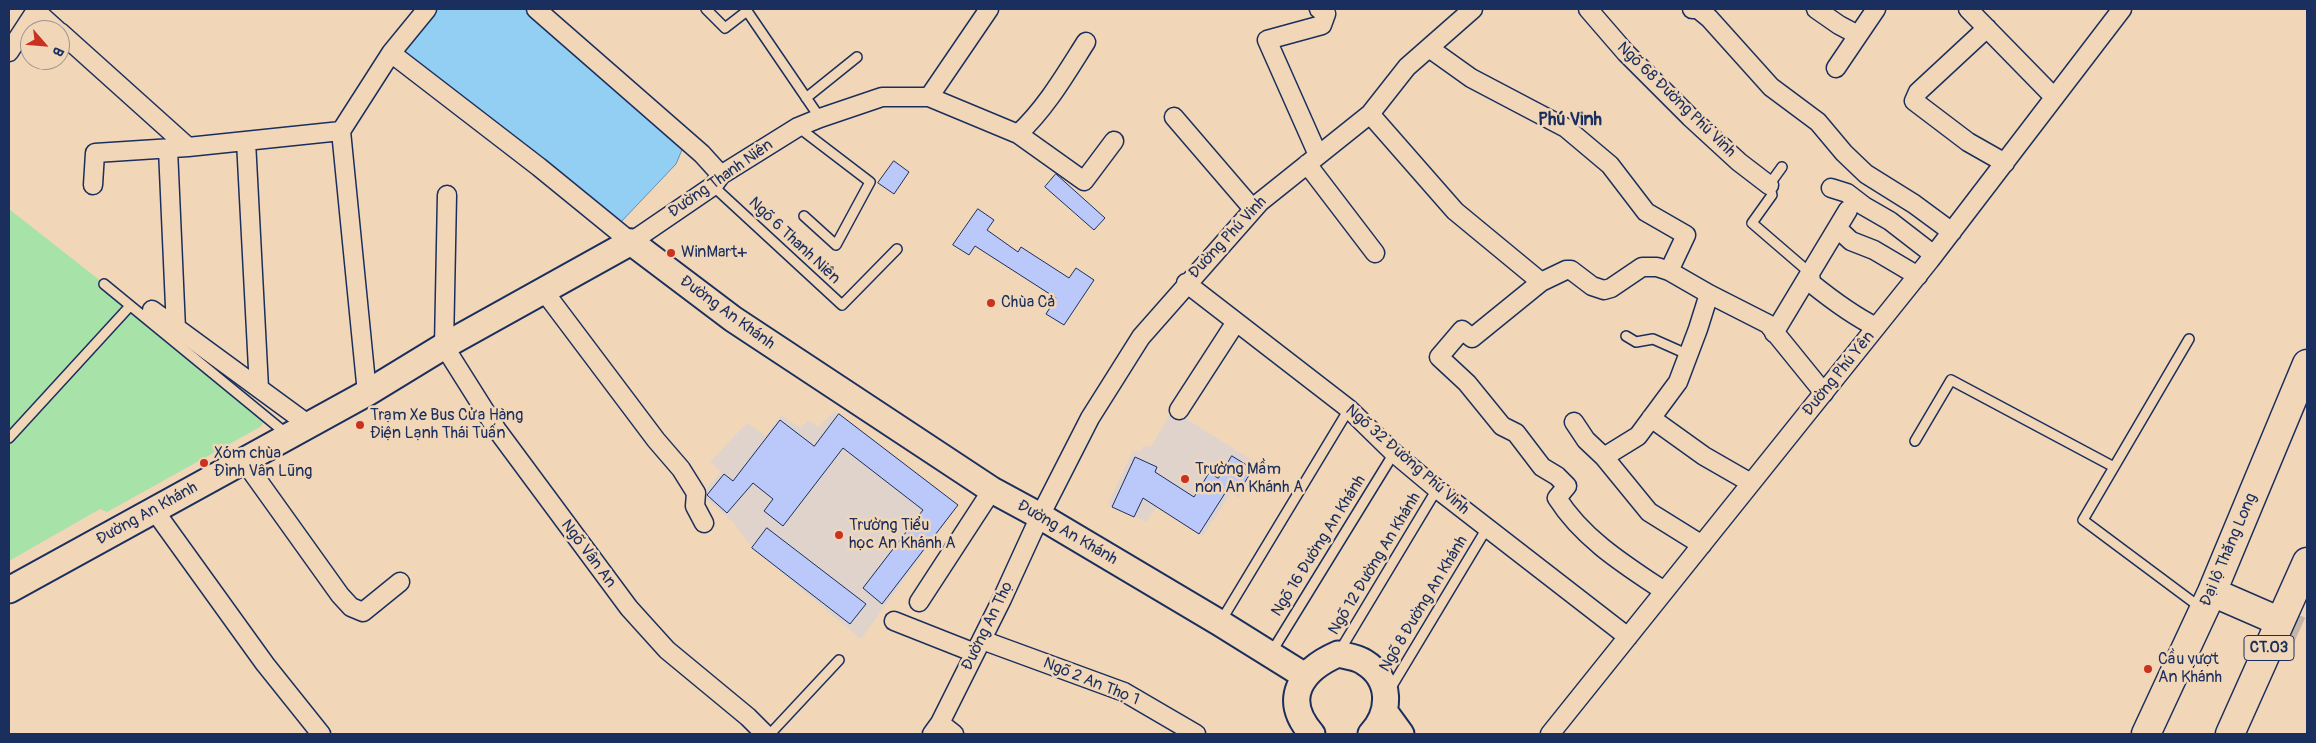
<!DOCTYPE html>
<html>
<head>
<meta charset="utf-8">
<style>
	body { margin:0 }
	#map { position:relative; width:2316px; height:743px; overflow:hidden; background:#f1d7b8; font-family:Pangolin,sans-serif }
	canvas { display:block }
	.frame { position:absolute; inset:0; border:10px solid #1b2f5e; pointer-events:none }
	.north { position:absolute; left:20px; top:20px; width:50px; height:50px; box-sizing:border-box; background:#f1d7b8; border:1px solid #9b9494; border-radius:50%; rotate:117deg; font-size:14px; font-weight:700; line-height:20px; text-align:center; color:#1b2f5e }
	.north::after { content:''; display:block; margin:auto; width:18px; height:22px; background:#c8321e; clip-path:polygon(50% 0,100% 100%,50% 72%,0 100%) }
</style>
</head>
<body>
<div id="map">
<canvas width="2316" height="743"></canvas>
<div class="frame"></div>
<div class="north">B</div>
</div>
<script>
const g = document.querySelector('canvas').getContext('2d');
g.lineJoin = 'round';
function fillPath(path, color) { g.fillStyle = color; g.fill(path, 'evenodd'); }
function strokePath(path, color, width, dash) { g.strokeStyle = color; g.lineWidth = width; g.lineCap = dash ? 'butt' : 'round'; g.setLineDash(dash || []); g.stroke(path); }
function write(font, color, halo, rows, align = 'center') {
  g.font = font + ' Pangolin,sans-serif'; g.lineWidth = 5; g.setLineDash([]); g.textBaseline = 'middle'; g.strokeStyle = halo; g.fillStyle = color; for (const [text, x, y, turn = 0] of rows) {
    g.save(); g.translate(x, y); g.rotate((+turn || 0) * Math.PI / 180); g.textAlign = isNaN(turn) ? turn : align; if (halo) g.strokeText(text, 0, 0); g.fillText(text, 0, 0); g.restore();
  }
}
const built = new Path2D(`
	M1172 410 1260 465 1239 498 1231 493 1203 536 1157 507 1146 522 1108 504 1133 450 1140 452 1144 445 1151 447Z
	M835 411 958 505 861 639 752 548 734 523 701 495 721 472 710 462 747 423 766 436 781 415 801 428 808 420 818 427Z`);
const green = new Path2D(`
	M9 209 270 414 260 427 107 512 100 509 9 561Z`);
const water = new Path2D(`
	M428 9H535L684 145 676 164 620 223 399 48Z`);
const building = new Path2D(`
	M894 161 909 172 894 194 878 183Z
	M1056 174 1105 218 1094 230 1045 187Z
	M978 209 994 220 987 230 1018 252 1021 247 1069 278 1076 268 1094 280 1064 325 1046 314 1056 298 975 246 969 255 953 245Z
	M839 414 958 505 882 604 863 588 923 510 843 448 783 526 764 511 773 499 753 483 727 513 707 495 724 474 733 481 780 420 814 446Z
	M1232 456 1253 469 1238 493 1229 487 1199 534 1143 498 1134 517 1112 507 1135 457 1157 467 1155 472 1194 497 1209 473 1218 478Z
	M767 528 866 604 850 624 752 548Z`);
const primaryTunnel = new Path2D(`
	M2274 619 2307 634`);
const lane = new Path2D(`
	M706 9 725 28 747 11 820 118
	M806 98 857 57
	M798 127 870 182 836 245 804 216
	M1782 167 1769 185 1772 195 1752 223 1810 273
	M713 186 842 305 897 249
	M104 284 288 435
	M1626 336 1636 342 1653 339 1689 355
	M2189 339 2083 520 2201 608
	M9 438 130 306
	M1915 441 1951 380 2114 467
	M1221 621 1349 409
	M1339 652 1437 489
	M1271 653 1394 453
	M1389 691 1487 528
	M770 734 839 660`);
const street = new Path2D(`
	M536 9 702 154 721 175
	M1588 9 1626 53 1690 117 1739 162 1769 185
	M1692 9H1698L1709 18 1771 87 1818 122 1844 153 1866 174 1914 204 1952 232
	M1816 9 1839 25 1858 35
	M1968 9 2054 97
	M35 10 57 30
	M1987 28 1918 92 1914 101 1968 142 2005 163
	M60 32 188 147
	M1429 48 1471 78 1566 128 1610 165 1646 212 1686 235 1669 271
	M9 52 37 9
	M391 53 539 167 631 242 713 186 721 175 798 127 820 118 882 97H929L1018 134 1084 181 1114 141
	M1836 68 1876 9
	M929 97 989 9
	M1370 114 1455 211 1541 282
	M1174 117 1253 209
	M1018 134C1046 108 1065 75 1086 42
	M246 141 259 388
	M168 149 176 329
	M1318 155 1267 40 1322 25 1326 14 1319 9
	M1307 164 1375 253
	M93 185 95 153 188 147 341 131
	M1831 188 1847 193 1864 206 1890 221 1934 255
	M447 195 444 346 497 430 629 608 667 650 748 717 765 734
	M1837 228 1851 241 1874 250 1918 276
	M1810 273 1811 283C1832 300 1852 315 1876 327
	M1186 283 1349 409 1394 453 1437 489 1628 637
	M543 290 656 440 681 469 696 493 695 506 704 523
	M152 310 309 425
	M1774 333 1848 210
	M367 393 341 131 391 53 427 9
	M1179 410 1236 322
	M1651 418 1704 456 1751 483
	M1574 422 1586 440 1604 457 1649 512 1702 545
	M1604 457 1638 436 1678 382 1698 329 1709 294
	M244 461 340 595 351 607 363 612 400 582
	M154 510 265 664 321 734
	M1664 591C1625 565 1583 539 1557 498L1567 486 1557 476 1542 467 1516 433 1502 426 1467 383 1439 357 1462 330 1472 338 1541 282 1566 270H1571L1592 286 1604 290 1611 288 1642 267H1657L1669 271 1709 294 1768 324 1824 393
	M919 602 992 490
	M894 621 975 653
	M982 640 1124 692 1196 734
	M940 723 954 734
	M932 734 940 723 1002 599 1040 516 1090 418 1141 337 1260 202 1370 114 1407 67 1473 9
	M1550 734 1930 260 2122 9`);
const secondary = new Path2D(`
	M9 590 367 393 444 346 631 242 733 319 992 490 1040 516 1220 623 1305 676
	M1385 712 1401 734
	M1312 734C1281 699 1301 670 1338 654 1347 656 1357 657 1364 662 1392 679 1391 712 1371 734`);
const primary = new Path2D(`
	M2212 592 2274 619
	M2146 734 2212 592 2307 364`);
const highway = new Path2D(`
	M2230 734 2307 562`);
const markers = [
	[671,253,5,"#c8321e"],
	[991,303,5,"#c8321e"],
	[360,425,5,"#c8321e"],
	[204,463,5,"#c8321e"],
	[1185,479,5,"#c8321e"],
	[839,535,5,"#c8321e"],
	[2148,669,5,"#c8321e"]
];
const shields = [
	[2269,648,50]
];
const shieldNames = [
	["CT.03",2269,648]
];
const streetNames = [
	["Ngõ 68 Đường Phú Vinh",1676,100,44],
	["Đường Thanh Niên",721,179,-35],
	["Đường Phú Vinh",1228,238,-47],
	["Ngõ 6 Thanh Niên",794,241,43],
	["Đường An Khánh",727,313,36],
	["Đường Phú Yên",1839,374,-51],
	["Ngõ 32 Đường Phú Vinh",1407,460,41],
	["Đường An Khánh",147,514,-29],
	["Đường An Khánh",1067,533,30],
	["Ngõ 16 Đường An Khánh",1319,546,-58],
	["Đại lộ Thăng Long",2229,550,-67],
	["Ngõ Vân An",588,554,53],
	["Ngõ 12 Đường An Khánh",1375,564,-59],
	["Ngõ 8 Đường An Khánh",1424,604,-59],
	["Đường An Thọ",988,626,-64],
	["Ngõ 2 An Thọ 1",1091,682,22]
];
const poiNames = [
	["WinMart+",681,253],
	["Chùa Cả",1001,303],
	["Trạm Xe Bus Cửa Hàng",370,416],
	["Điện Lạnh Thái Tuấn",370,434],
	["Xóm chùa",214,454],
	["Đình Vân Lũng",214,472],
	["Trường Mầm",1195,470],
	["non An Khánh A",1195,488],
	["Trường Tiểu",849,526],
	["học An Khánh A",849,544],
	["Cầu vượt",2158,660],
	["An Khánh",2158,678]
];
const neighbourhoodNames = [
	["Phú Vinh",1570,120]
];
fillPath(built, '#e0d3cc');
fillPath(green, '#a7e2a8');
fillPath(water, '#93cef3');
strokePath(water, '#638eb7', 1);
fillPath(building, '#bac9f9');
strokePath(building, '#1b2f5e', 1);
strokePath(primaryTunnel, '#c6b5a6', 28, [28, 14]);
strokePath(lane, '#1b2f5e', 12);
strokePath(street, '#1b2f5e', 21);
strokePath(secondary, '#1b2f5e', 29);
strokePath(primary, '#1b2f5e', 31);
strokePath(highway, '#1b2f5e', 31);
strokePath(lane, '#f1d7b8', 9);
strokePath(street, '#f1d7b8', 18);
strokePath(secondary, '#f1d7b8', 25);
strokePath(primary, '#f1d7b8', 28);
strokePath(highway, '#f1d7b8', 28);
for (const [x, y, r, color] of markers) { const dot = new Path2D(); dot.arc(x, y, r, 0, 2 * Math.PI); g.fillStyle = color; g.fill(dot); strokePath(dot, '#f1d7b8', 2); }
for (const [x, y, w] of shields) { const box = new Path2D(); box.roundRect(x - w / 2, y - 12.5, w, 25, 4); g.fillStyle = '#f1d7b8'; g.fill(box); strokePath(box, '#1b2f5e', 1); }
write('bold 15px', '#1b2f5e', null, shieldNames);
write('16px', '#1b2f5e', '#f1d7b8', streetNames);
write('16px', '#1b2f5e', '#f1d7b8', poiNames, 'left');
write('bold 18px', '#1b2f5e', '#f1d7b8', neighbourhoodNames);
</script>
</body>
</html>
